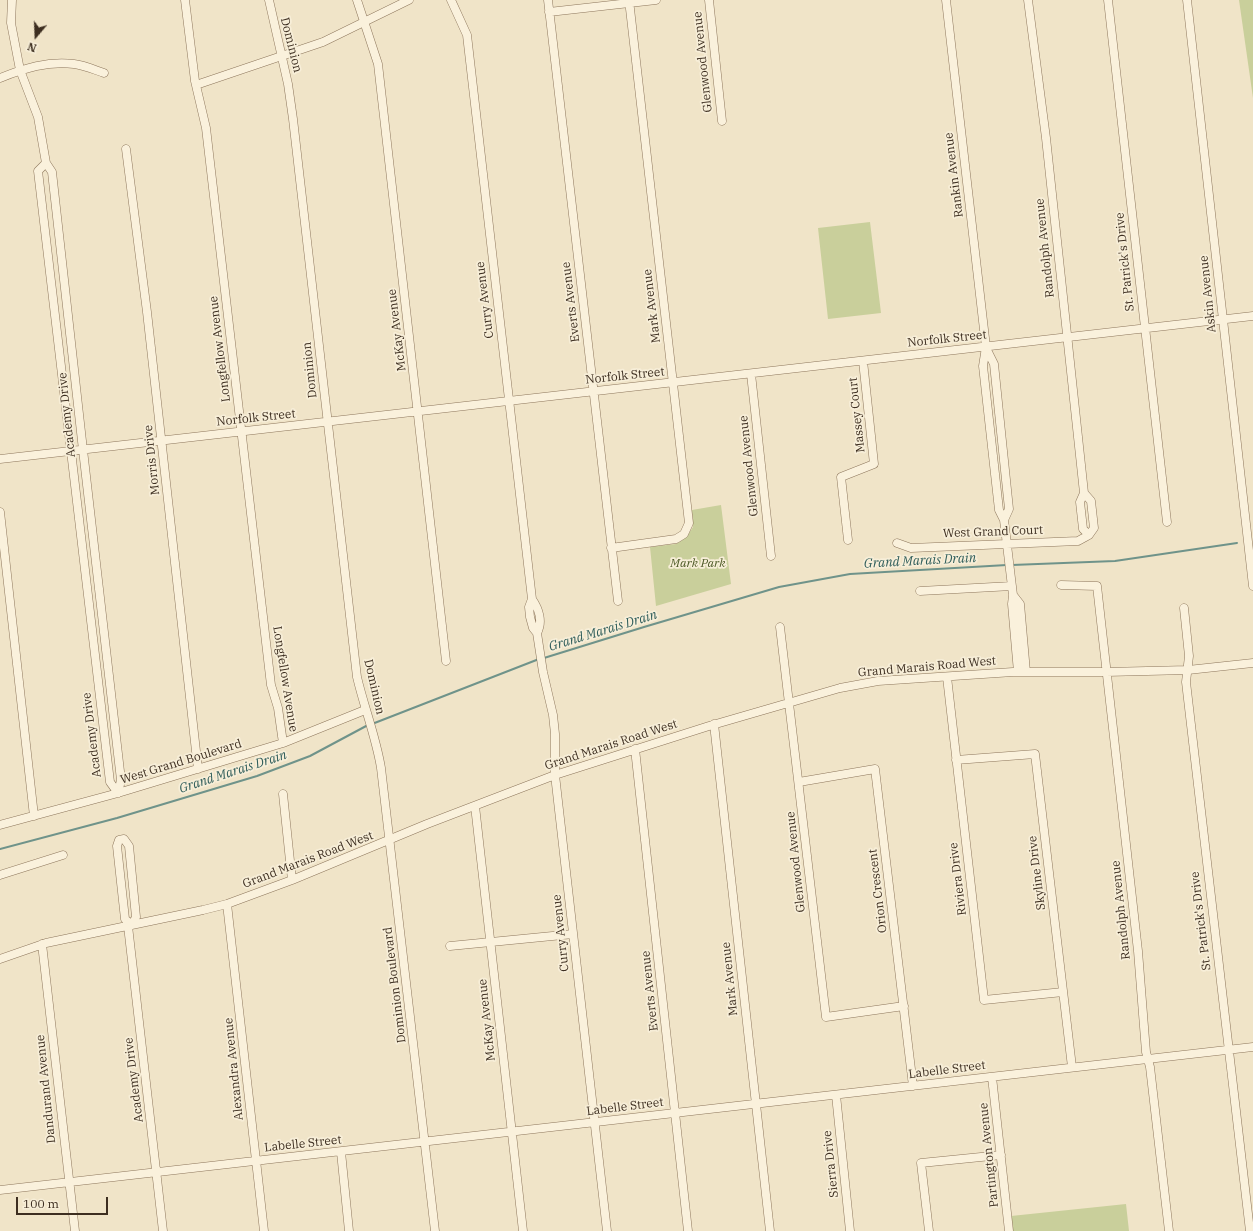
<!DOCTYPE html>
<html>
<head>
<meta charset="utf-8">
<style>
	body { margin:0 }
	#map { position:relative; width:1253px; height:1231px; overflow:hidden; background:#f0e4c8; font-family:"IBM Plex Serif",serif }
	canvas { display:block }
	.north { position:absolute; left:16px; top:16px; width:40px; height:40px; -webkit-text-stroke:3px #f7eed8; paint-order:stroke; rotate:199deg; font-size:11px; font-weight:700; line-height:16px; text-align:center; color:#3d2e20 }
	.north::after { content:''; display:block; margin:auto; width:14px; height:18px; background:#3d2e20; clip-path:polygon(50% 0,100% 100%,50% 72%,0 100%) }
	.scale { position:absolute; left:16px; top:1197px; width:92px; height:18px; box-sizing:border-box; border:2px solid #3d2e20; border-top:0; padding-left:5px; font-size:12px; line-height:14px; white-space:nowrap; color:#3d2e20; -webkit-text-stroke:3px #f7eed8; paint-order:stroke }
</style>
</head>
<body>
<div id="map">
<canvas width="1253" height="1231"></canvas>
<div class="north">N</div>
<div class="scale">100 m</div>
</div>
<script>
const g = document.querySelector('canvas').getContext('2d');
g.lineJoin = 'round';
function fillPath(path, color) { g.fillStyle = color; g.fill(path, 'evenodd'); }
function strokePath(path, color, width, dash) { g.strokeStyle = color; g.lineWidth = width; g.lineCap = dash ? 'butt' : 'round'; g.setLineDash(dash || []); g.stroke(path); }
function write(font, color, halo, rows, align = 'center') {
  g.font = font + ' "IBM Plex Serif",serif'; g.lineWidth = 3.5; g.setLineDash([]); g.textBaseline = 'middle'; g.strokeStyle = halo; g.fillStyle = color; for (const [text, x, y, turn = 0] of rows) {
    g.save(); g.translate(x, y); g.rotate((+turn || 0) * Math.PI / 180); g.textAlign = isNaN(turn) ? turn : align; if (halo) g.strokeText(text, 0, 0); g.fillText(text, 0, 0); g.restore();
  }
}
const green = new Path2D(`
	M1239 0H1253V98Z
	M870 222 881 313 828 319 818 228Z
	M721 505 731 584 656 606 650 547 676 544 687 536 693 527 692 510Z
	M1126 1204 1129 1231H1013L1011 1216Z`);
const stream = new Path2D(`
	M1012 565 1115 561 1237 543
	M544 658 644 627 779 587 850 574 1007 565
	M372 724 539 659
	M0 849 117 818 257 776 310 756 368 725`);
const minor = new Path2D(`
	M12 0 11 23 20 70 38 117 46 163 52 172 83 450 121 780 118 793
	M185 0 195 81 206 128 271 685 278 708 283 743
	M269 0 288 84 293 119 357 677C364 707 376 737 381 768L435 1231
	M357 0 378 64 446 661
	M451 0 467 35 532 599 529 607 530 617 533 628 537 633 543 672 553 715 555 734V775L607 1231
	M548 0 618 601
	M709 0 722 121
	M946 0 986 347 983 366 999 510 1004 520 1013 595 1012 604 1018 672
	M1028 0 1046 138 1084 493 1080 502 1083 529 1089 535
	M1108 0 1167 522
	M1187 0 1253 586
	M549 12 656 0
	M0 78C25 68 47 61 74 64 84 65 95 70 104 73
	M196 85 323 42 409 0
	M126 149 147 312 198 769
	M46 163 38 171 110 782 118 793
	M986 348 994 364 1009 509 1004 520
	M751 374 771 556
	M0 459 1253 316
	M0 512 34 816
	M848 540 841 477 874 464 863 361
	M897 543 911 548 1078 541 1089 535 1094 528 1091 501 1084 493
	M611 548 676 539 684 534 689 523 629 0
	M1061 585 1097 586 1138 951 1146 1052 1150 1067 1169 1231
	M920 591 1012 586
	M1013 595 1020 604 1026 672
	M532 599C539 609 543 622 537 633
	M1184 608 1189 656 1186 682 1250 1231
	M780 627 826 1017 904 1006
	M947 677 984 1000 1063 992
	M714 724 770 1231
	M635 749 688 1231
	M956 760 1035 754 1072 1067
	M799 782 875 769 913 1086
	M283 794 292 880
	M475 806 523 1231
	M0 825 118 793 283 743 365 710
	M124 839 129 846 136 917 132 925 125 919 117 846 119 840Z
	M0 875 63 855
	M227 904 264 1231
	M128 926 163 1231
	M42 944 75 1231
	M450 946 573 934
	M0 959 46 943 203 910 227 904 292 880 427 824 555 775 709 726 840 688 878 681 1013 672H1106L1188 670 1253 663
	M992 1077 1009 1231
	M836 1095 850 1231
	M341 1152 349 1231
	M0 1190 1253 1047
	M929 1231 921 1163 1001 1155`);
const streetNames = [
	["Dominion",291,45,76],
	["Glenwood Avenue",703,62,-96],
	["Rankin Avenue",954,175,-97],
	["Randolph Avenue",1045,248,-96],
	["St. Patrick's Drive",1125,262,-96],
	["Askin Avenue",1208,294,-96],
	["Curry Avenue",485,300,-97],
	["Everts Avenue",571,302,-97],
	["Mark Avenue",652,306,-97],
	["McKay Avenue",397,330,-97],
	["Norfolk Street",947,339,-6],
	["Longfellow Avenue",220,349,-97],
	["Dominion",310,370,-96],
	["Norfolk Street",625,376,-6],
	["Academy Drive",67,415,-96],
	["Massey Court",857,415,-96],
	["Norfolk Street",256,418,-6],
	["Morris Drive",152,460,-96],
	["Glenwood Avenue",749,466,-96],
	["West Grand Court",993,532,-2],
	["Grand Marais Road West",927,667,-5],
	["Longfellow Avenue",285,679,81],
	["Dominion",374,687,77],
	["Academy Drive",92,735,-97],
	["Grand Marais Road West",611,745,-18],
	["West Grand Boulevard",181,762,-17],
	["Grand Marais Road West",308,860,-21],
	["Glenwood Avenue",796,862,-96],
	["Skyline Drive",1037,873,-97],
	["Riviera Drive",958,879,-97],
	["Orion Crescent",878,891,-97],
	["Randolph Avenue",1121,910,-96],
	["St. Patrick's Drive",1201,921,-97],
	["Curry Avenue",561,933,-96],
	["Mark Avenue",730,979,-96],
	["Dominion Boulevard",395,985,-97],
	["Everts Avenue",650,991,-96],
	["McKay Avenue",487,1020,-96],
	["Alexandra Avenue",234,1069,-96],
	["Labelle Street",947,1070,-7],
	["Academy Drive",134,1080,-97],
	["Dandurand Avenue",46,1089,-96],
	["Labelle Street",625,1107,-7],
	["Labelle Street",303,1144,-6],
	["Partington Avenue",989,1155,-96],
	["Sierra Drive",831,1164,-96]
];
const parkNames = [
	["Mark Park",698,564]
];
const waterNames = [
	["Grand Marais Drain",920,561,-3],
	["Grand Marais Drain",603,631,-17],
	["Grand Marais Drain",233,772,-18]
];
fillPath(green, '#c9cf9b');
strokePath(stream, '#6f938a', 2);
strokePath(minor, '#8d765c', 9);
strokePath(minor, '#faf1dc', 8);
write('12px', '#3d2e20', '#f7eed8', streetNames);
write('italic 12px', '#4d5a26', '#f7eed8', parkNames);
write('italic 13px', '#2f5d5a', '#f7eed8', waterNames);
</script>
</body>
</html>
